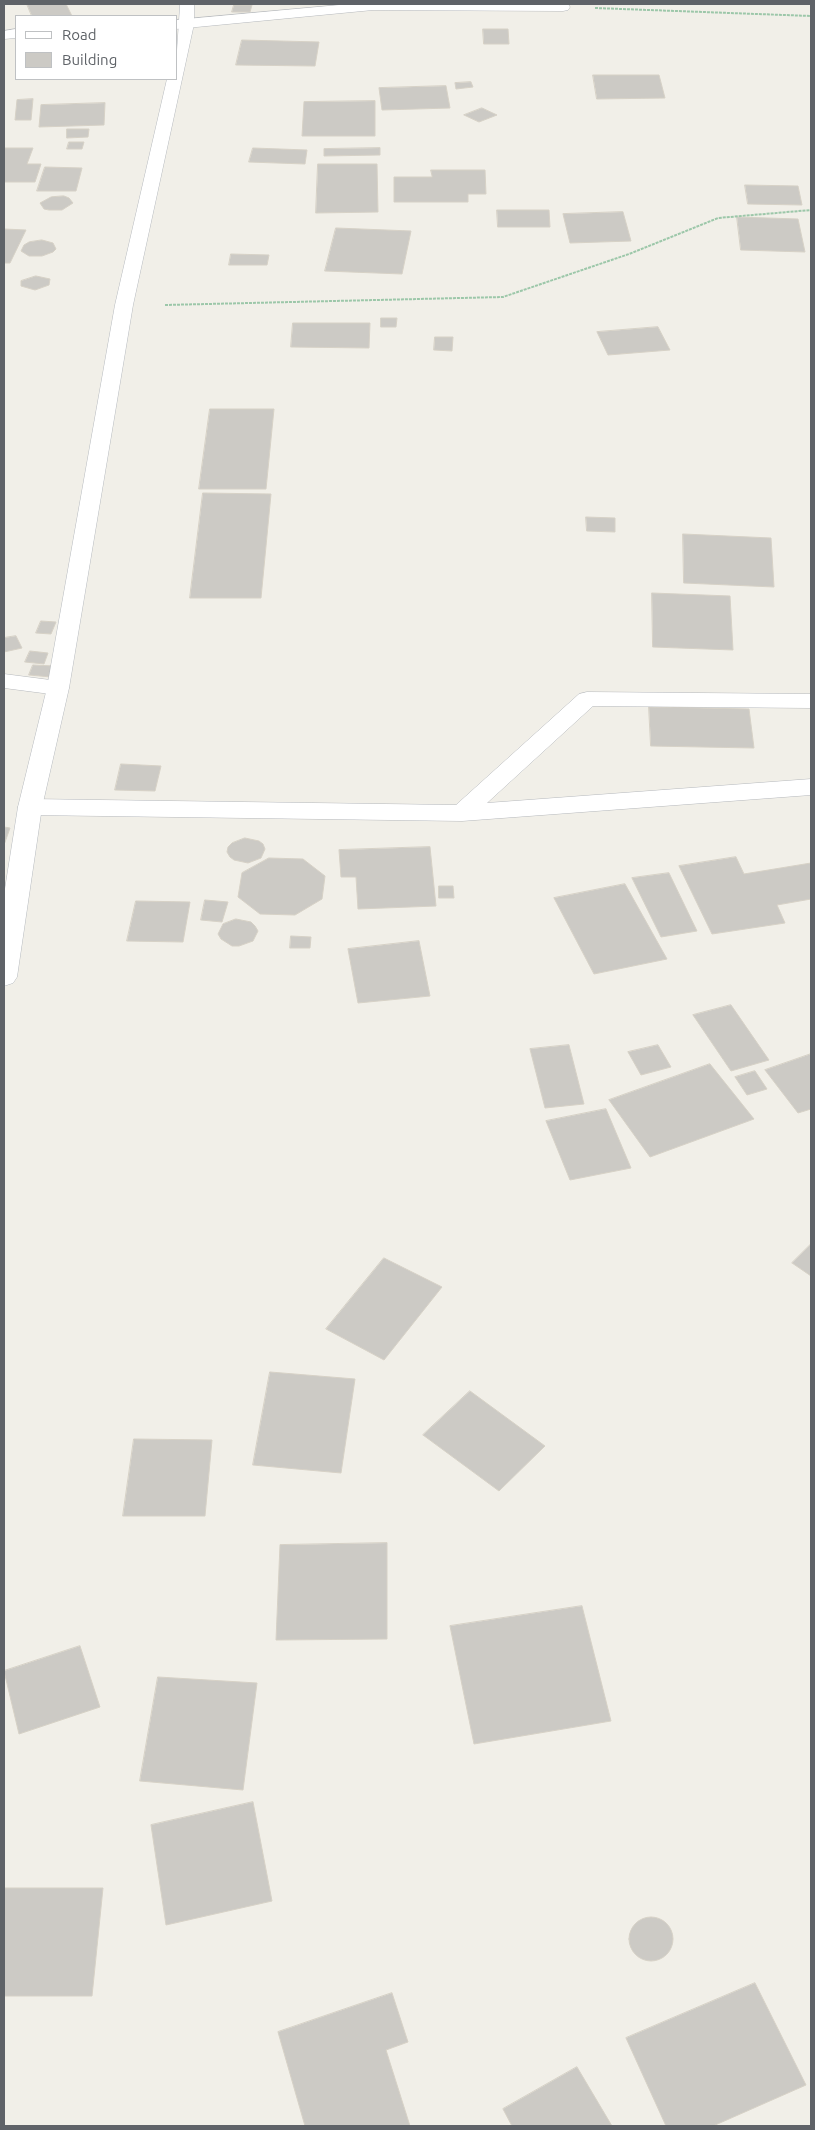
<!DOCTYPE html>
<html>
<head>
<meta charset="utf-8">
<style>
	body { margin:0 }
	#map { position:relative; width:815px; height:2130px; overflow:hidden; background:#f1efe8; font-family:Ubuntu,sans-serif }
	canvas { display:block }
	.frame { position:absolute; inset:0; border:5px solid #5f6368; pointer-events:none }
	.legend { position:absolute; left:15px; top:15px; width:162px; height:65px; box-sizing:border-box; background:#fff; border:1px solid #bfc1c3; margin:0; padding:6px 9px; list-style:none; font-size:15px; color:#5f6368 }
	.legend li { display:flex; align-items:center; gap:10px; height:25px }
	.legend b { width:25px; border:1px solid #bfc1c3 }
</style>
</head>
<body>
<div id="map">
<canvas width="815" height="2130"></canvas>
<div class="frame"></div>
<ul class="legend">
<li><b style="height:6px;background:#fff"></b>Road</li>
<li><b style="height:14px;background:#cccac5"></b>Building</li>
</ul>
</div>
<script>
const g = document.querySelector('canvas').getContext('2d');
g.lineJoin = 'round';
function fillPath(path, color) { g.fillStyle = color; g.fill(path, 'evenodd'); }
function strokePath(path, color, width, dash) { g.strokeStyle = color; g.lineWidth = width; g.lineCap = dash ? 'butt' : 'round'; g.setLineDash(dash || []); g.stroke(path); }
const building = new Path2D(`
	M27 4H66L72 16H32Z
	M234 5H252L250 12H232Z
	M483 29H508L509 44H484Z
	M242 40 319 42 315 66 236 65Z
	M593 75H659L665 98 597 99Z
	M471 82 473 87 456 89 455 83Z
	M446 86 450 108 382 110 379 88Z
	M33 99 31 120H15L17 100Z
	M375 101V136H302L304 102Z
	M105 103 104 125 39 127 41 105Z
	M482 108 497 115 479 122 464 115Z
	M67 129H89L88 137 67 138Z
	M69 142H84L82 149H67Z
	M4 148H33L27 164H41L35 182H4Z
	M253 148 307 150 305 164 249 162Z
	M380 148V155L324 156V149Z
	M318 164H377L378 212 316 213Z
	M45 167 82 168 76 191H37Z
	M431 170H485L486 194H468V202H394V177H432Z
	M745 185 798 186 802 205 748 204Z
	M64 196 69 198 73 203 62 210H49L44 209 40 203 51 197Z
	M497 210H549L550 227H498Z
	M623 212 631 241 570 243 563 214Z
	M737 217 798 219 805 252 741 250Z
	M336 228 411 231 402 274 325 271Z
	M4 229 26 230 10 263H4Z
	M42 240 53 243 56 249 53 252 42 256H29L21 251 24 245 29 242Z
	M231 254 269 255 267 265H229Z
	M36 276 50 279 49 285 35 290 21 286V281Z
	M381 318H397L396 327H381Z
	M293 323H370L369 348 291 347Z
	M658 327 670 350 608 355 597 332Z
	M435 337H453L452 351 434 350Z
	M210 409H274L266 489H199Z
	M203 493 271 494 261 598H190Z
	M586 517 615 518V532L587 531Z
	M683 534 771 538 774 587 684 583Z
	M652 593 730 596 733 650 653 647Z
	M41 621 56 622 51 634 36 633Z
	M16 636 22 648 4 652V638Z
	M30 651 48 653 44 664 25 662Z
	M33 665 54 666 51 677 29 675Z
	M649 707 749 709 754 748 651 746Z
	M121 764 161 766 155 791 115 790Z
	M4 827 10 828 4 845Z
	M245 838 259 841 263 844 265 849 261 858 248 863 234 860 230 857 227 852 228 847 232 843Z
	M430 847 436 906 358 909 356 877H341L339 850Z
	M736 857 744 874 811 863V899L777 905 785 923 712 934 679 866Z
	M269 858 303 859 325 876 322 899 295 915 260 914 238 897 242 873Z
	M669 873 697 931 661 937 632 878Z
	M625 884 667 959 594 974 554 898Z
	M439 886H453L454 898H439Z
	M205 900 228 902 222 922 201 920Z
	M136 901 190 902 183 942 127 941Z
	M236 919 251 922 255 926 258 931 253 941 239 946H232L221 939 218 934 223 924Z
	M291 936 311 937 310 948H290Z
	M419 941 430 996 358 1003 348 949Z
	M731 1005 769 1060 731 1071 693 1015Z
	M569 1045 584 1104 545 1108 530 1049Z
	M658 1045 671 1067 641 1075 628 1052Z
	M811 1054V1109L798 1113 765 1070Z
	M710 1064 754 1119 650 1157 609 1100Z
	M755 1071 767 1089 747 1095 735 1077Z
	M606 1109 631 1168 570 1180 546 1121Z
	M811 1244V1276L792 1263Z
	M384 1258 442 1287 384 1360 326 1329Z
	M270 1372 355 1379 341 1473 253 1465Z
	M470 1391 545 1446 499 1491 423 1435Z
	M134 1439 212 1440 205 1516H123Z
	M387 1543V1639L276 1640 280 1545Z
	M582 1606 611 1721 474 1744 450 1626Z
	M80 1646 100 1707 19 1734 4 1671Z
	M158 1677 257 1683 243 1790 140 1781Z
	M253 1802 272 1901 166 1925 151 1825Z
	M4 1888H103L92 1996H4Z
	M629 1939a22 22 0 1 1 44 0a22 22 0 1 1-44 0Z
	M755 1983 806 2085 713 2126H666L626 2038Z
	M392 1993 408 2042 386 2050 410 2126H305L278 2032Z
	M577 2067 612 2126H512L503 2109Z`);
const path = new Path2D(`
	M595 8 811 16
	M165 305 503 297 629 254 718 218 811 210`);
const minor = new Path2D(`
	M350 4H568L570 7 568 10 563 11 373 10 176 29V20Z
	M16 29V38L4 39V31Z
	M4 674 58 681 66 683 69 688 66 693 58 695 4 688Z
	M587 692 811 694V708L593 706 487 803 811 779V795L462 821 30 815 21 813 18 807 21 801 30 799 456 805 579 694Z`);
const secondary = new Path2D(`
	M180 4H194V24L133 305 69 688 42 807 17 977 13 983 4 986V895L18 807 47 688 115 305 167 79H176C176 53 179 29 180 4Z`);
fillPath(building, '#cccac5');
strokePath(building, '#d6d1c6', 1);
strokePath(minor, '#b5b8bc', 1);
strokePath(secondary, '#b6babf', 1);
strokePath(path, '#9cc7a9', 2, [3, 1]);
fillPath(minor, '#fff');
fillPath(secondary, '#fff');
</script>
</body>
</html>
